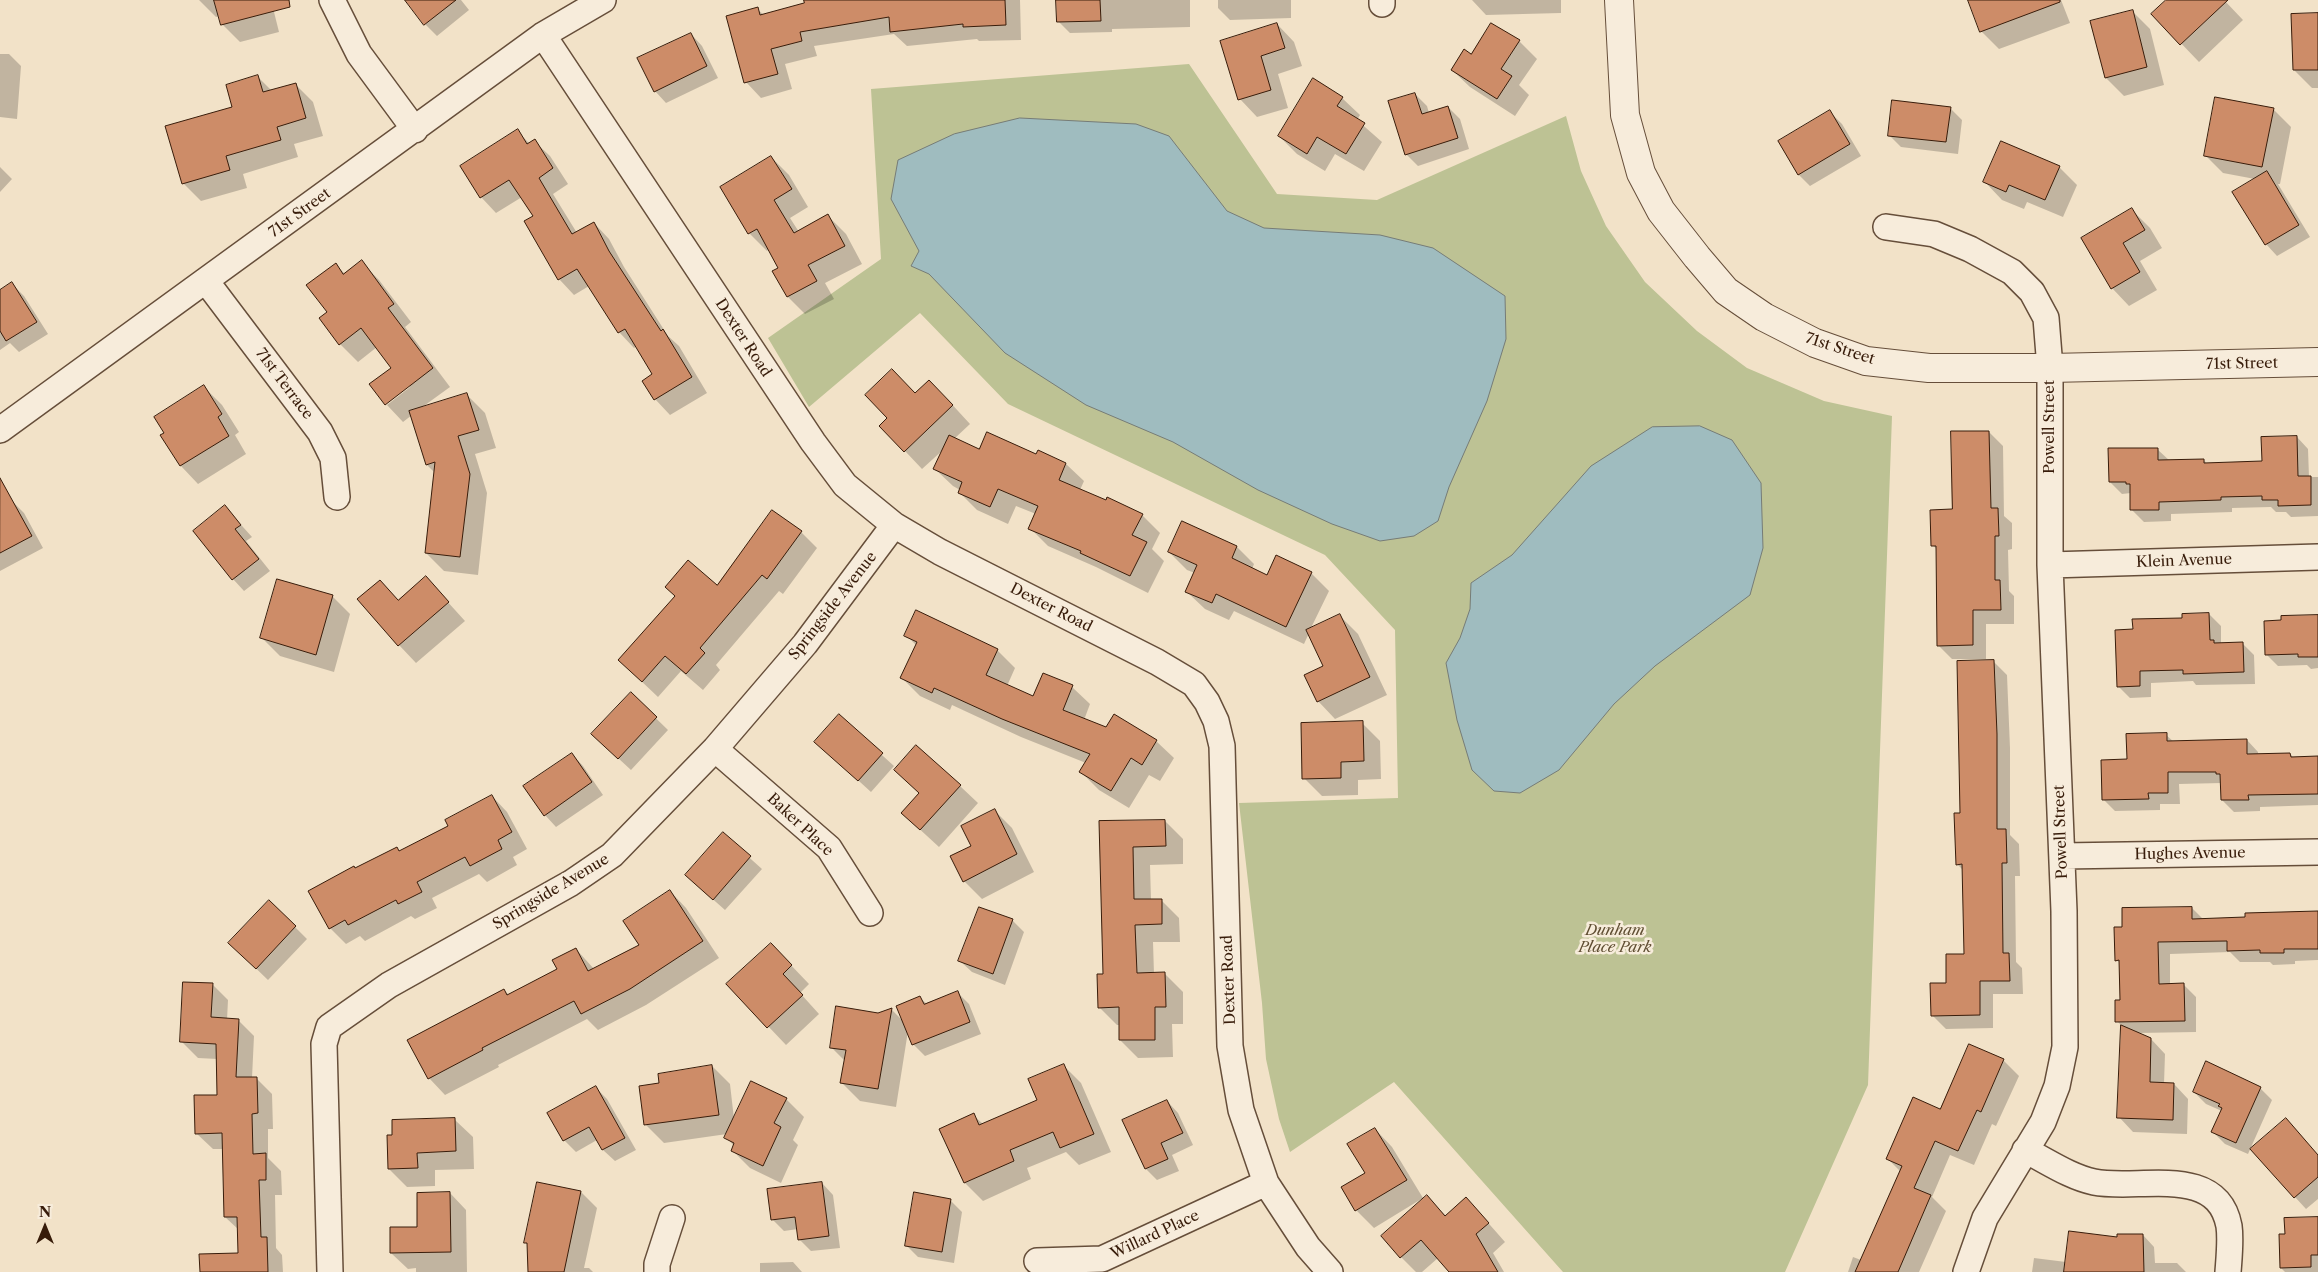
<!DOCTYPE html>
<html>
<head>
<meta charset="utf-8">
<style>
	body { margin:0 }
	#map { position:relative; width:2318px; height:1272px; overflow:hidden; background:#f2e2c8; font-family:"Libre Caslon Text",serif }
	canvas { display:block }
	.north { position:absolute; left:20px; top:1202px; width:50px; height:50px; -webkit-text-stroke:4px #f7ecdb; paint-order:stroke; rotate:0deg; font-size:14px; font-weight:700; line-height:20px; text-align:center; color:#381c0a }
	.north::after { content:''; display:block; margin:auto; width:18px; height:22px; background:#381c0a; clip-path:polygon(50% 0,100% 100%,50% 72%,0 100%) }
</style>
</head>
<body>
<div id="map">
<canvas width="2318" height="1272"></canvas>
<div class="north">N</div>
</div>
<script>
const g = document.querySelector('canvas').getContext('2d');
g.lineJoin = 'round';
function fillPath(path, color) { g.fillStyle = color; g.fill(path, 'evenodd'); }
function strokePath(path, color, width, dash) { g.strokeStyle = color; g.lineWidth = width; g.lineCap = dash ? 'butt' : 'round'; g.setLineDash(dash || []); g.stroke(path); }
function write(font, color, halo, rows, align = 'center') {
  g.font = font + ' "Libre Caslon Text",serif'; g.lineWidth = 5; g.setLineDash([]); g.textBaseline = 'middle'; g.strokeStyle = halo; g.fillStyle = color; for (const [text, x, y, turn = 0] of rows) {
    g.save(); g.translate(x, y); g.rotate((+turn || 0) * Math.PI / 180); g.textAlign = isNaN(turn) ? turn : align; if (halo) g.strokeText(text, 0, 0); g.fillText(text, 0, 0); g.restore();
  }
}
const green = new Path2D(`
	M1189 64 1277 194 1377 200 1566 116 1581 171 1606 226 1645 282 1697 331 1747 368 1824 401 1892 416 1868 1085 1785 1272H1563L1394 1082 1290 1152 1279 1119 1266 1059 1262 1003 1239 803 1398 798 1395 630 1325 555 1008 404 920 313 809 407 768 338 881 259 871 89Z`);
const water = new Path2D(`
	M1020 118 1136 124 1169 136 1227 211 1264 228 1380 235 1433 248 1505 296 1506 339 1487 401 1449 487 1438 521 1414 536 1380 541 1332 524 1258 490 1173 442 1086 405 1005 353 929 274 911 266 919 251 891 199 898 160 954 134Z
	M1700 426 1732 440 1761 483 1763 548 1750 595 1655 666 1614 704 1559 770 1520 793 1494 791 1472 770 1457 720 1446 663 1460 638 1470 609 1471 583 1512 555 1591 466 1652 427Z`);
const shadow = new Path2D(`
	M199 0H271L279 32 240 42 222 24 220 16 216 17Z
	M418 0H461L469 10 437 36 425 24Z
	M805 0H1020L1021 40 979 41 977 39 907 46 894 34 814 46 817 56 785 64 792 89 761 98 746 82 757 9 764 15 806 4Z
	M1058 0H1190V27L1112 29V32L1070 33 1058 21Z
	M1218 0H1291V18L1230 20 1218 8Z
	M1472 0H1561V13L1486 15Z
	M1970 0H2061L2070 23 1999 49 1981 31Z
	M2168 0H2224L2243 20 2199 62 2153 14Z
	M2132 11 2150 29 2164 85 2124 96 2106 78Z
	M2318 14V88H2312L2294 70Z
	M1277 24 1294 42 1302 66 1278 74 1288 108 1257 117 1240 99Z
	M691 34 702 46 718 78 666 103 655 91Z
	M1519 41 1537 59 1519 85 1529 95 1515 116 1470 87 1452 70 1472 56Z
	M0 54H9L21 66 17 119 0 117Z
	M258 77 272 91 295 84 313 102 323 136 294 144 298 157 243 174 247 188 201 201 183 183Z
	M1415 94 1427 106 1429 113 1448 107 1460 119 1469 149 1418 166 1406 154Z
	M1342 98 1360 115 1357 120 1382 142 1364 171 1335 154 1325 171 1297 154 1279 136Z
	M1950 108 1962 120 1958 154 1901 147 1889 135Z
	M2273 109 2291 127 2280 184H2278L2310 237 2277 256 2266 244 2255 179 2223 173 2205 155Z
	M1830 112 1842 124 1861 156 1810 186 1798 174Z
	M517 131 530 144 534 141 550 156 568 184 553 194 577 233 594 223 609 239 624 267 668 336 679 346 707 393 670 415 655 399 654 375 637 346 634 348 619 332 589 286 574 295 559 279 534 216 522 197 496 213 481 197Z
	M771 157 789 175 808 207 790 218 799 232 828 216 846 234 862 264 825 283 834 299 805 314 788 297 780 268 769 249 767 251 749 233Z
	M0 167 12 179 0 192Z
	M2059 167 2077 185 2063 217 2027 202 2024 209 2002 200 1985 182Z
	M2132 210 2150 228 2162 248 2140 261 2157 290 2129 306 2112 288 2082 239Z
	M361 262 379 280 411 322 405 327 450 387 421 408 467 395 485 413 496 448 475 454 487 493 478 575 444 571 426 553 435 473 427 465 412 415 403 422 387 405 410 387 409 385 386 402V405L371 384 393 368 377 347 358 362 340 344 328 313 336 265 345 274Z
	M12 284 24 296 48 334 19 352 10 343 0 350V291Z
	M204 387 222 405 239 432 235 435 246 454 198 484 181 466 162 436Z
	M915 394 947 399 970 424 954 439 980 450 1037 456 1039 452 1066 464 1084 481 1080 490 1142 515 1160 533 1152 549 1164 561 1148 593 1096 567 1048 546 1030 528 1036 514 1016 506 1008 524 977 510 959 492 960 490 953 486 935 469 944 449 922 469 905 451Z
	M1989 432 2003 446 2004 516 2012 523V549L2008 550 2009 591 2014 596V624H1986V659H1952L1938 645 1937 550 1933 545 1953 511Z
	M2297 437 2308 449 2309 477H2318V516L2291 517 2286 512H2276L2271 507 2232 508V512L2171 514V521L2144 522 2132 510 2131 493 2122 494 2110 482 2157 449 2170 461 2204 460 2207 464 2263 462Z
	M12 501 24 513 43 548 0 571V508Z
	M225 507 252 537 246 541 270 571 244 591 233 579Z
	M801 532 817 548 783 594 779 591 716 665 720 670 703 690 681 671 658 697 619 660 718 586Z
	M1237 547 1254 564 1252 569 1268 576 1311 573 1329 591 1310 630 1340 616 1358 634 1387 695 1335 719 1318 701 1325 666 1309 633 1304 644 1234 611 1229 620 1205 609 1187 592 1195 573 1187 570 1169 552Z
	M426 578 465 621 416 663 399 645 380 581 399 601Z
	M332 596 350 614 334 672 280 656 262 638Z
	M2209 614 2221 626V644L2242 643 2254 655 2255 684 2196 685 2193 681 2151 683V697L2130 698 2118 686 2134 631Z
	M2318 616V668L2311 669 2307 665 2278 666 2266 654Z
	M906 635 997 650 1015 668 1007 686 1034 698 1072 687 1090 704 1084 720 1107 729 1156 741 1174 758 1160 781 1149 775 1129 808 1099 790 1081 772 1086 763 1021 737 952 705 950 710 920 696 902 678 917 646Z
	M1993 661 2007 675 2010 748V835L2019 844 2020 876H2015L2016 962 2022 968 2023 994H1993V1028L1946 1029 1933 1016 1948 984 1966 955 1964 871 1957 864 1961 814Z
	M631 694 668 730 631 770 605 746Z
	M839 716 894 766 871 792 816 742Z
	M1362 723 1380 741 1381 779 1358 780V795L1322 796 1304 778Z
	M2166 735 2174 742 2247 740 2258 752V755L2290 754 2294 758 2318 757V805L2260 807V811L2234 812 2222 800V783L2179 784 2180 804H2160V810L2115 811 2103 799 2128 761Z
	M572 754 583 766 603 795 556 827 545 815Z
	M895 770 960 786 978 803 939 847 902 813 920 794Z
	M492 796 507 812 527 849 513 857 517 865 487 882 479 874 432 898 437 908 415 919 411 916 365 941 360 936 346 944 330 928 356 869 397 849 400 852 450 826Z
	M994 810 1012 828 1034 872 982 899 964 881 972 846Z
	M1165 821 1183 839V864L1150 865 1151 900H1161L1179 918 1180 942H1153L1154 974H1165L1183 992V1024H1172L1173 1057 1138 1058 1120 1040V1025H1117L1099 1007 1104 975 1100 823Z
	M723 834 762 869 725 910 699 887Z
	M670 891 686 908 719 958 646 1005 598 1030 587 1019 498 1065 499 1067 445 1095 429 1078 504 990 509 995 559 970 576 949 594 969 641 946Z
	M979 908 1013 921 1024 932 1005 985 972 972 960 961Z
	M2192 908 2204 920 2318 912V960L2295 961V964L2273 965 2270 962H2240L2230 952 2170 954V985H2184L2196 997V1032L2137 1033 2151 1039 2165 1054 2164 1084H2174L2188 1099 2187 1134 2133 1132 2119 1117 2122 1026 2117 1021 2121 1001V964L2117 960 2124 929Z
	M295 927 307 939 268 980 242 955Z
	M788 962 809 984 800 993 819 1014 786 1045 728 984Z
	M212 984 228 1000 227 1020H238L254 1036 252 1078H256L272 1094 273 1129H268V1158L281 1171 282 1195H275L276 1248 282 1255 283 1272H201L239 1254V1230L225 1217 224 1149H213L196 1133 218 1096 217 1059 198 1058 182 1042Z
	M957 992 969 1004 981 1034 925 1056 913 1044 908 1031 896 1107 860 1101 842 1083 845 1061 831 1047 878 1014 891 1009 904 1022 920 998 927 1004Z
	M2003 1060 2019 1076 1996 1126 1992 1124 1974 1165 1950 1155 1932 1197 1946 1211 1919 1272H1848L1853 1257 1861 1260 1900 1171 1887 1158 1941 1111Z
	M712 1066 730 1084 734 1119 786 1099 804 1117 793 1140 798 1145 781 1183 750 1168 732 1150 734 1146 726 1137 727 1134 664 1143 646 1125 640 1087 660 1084Z
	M1064 1066 1081 1083 1111 1152 1079 1165 1066 1152 1027 1168 1031 1179 983 1201 965 1183 941 1129 973 1115 983 1124 1039 1101Z
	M595 1087 607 1099 636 1150 615 1161 603 1150 597 1140 576 1152 564 1140Z
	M2260 1088 2272 1100 2248 1154 2225 1144 2213 1132 2222 1111 2206 1104 2194 1092Z
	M1167 1101 1178 1113 1193 1145 1172 1155 1179 1171 1157 1180 1146 1169Z
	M455 1120 473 1137 474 1169 435 1170V1186L407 1187 389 1169Z
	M1375 1129 1392 1147 1423 1198 1374 1228 1356 1210 1367 1174Z
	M2318 1155V1199L2306 1209 2295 1197Z
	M822 1183 833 1195 840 1248 811 1251 799 1239 798 1229 784 1231 772 1219Z
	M581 1192 597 1208 584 1268H589L593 1272H529L528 1245 525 1242Z
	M450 1193 466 1210 467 1272H416V1268L408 1269 391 1253 419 1228Z
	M1427 1197 1446 1216 1483 1217 1505 1242 1493 1253 1504 1272H1451L1438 1258 1422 1272H1416L1401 1257Z
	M950 1200 962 1212 954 1263 918 1257 907 1246Z
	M2318 1219V1272H2285L2281 1268 2286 1235Z
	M2143 1235 2154 1247 2155 1263H2177L2186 1272H2032L2034 1258 2066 1262Z
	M793 1262 802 1272H760V1263Z`);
const building = new Path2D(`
	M214 0H289L290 7 221 25Z
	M405 0H456L424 25Z
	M804 0H1005L1006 25 963 27V24L890 32 889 17 800 32 802 41 771 49 778 74 744 83 726 16 758 7 760 15 804 3Z
	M1056 0H1100L1101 21 1057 22Z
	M1968 0H2060V2L1980 32Z
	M2166 0H2228L2180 45 2151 14Z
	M2133 10 2147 67 2105 78 2090 21Z
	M2318 13V70H2293L2291 14Z
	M1277 23 1285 48 1261 56 1271 90 1238 100 1220 41Z
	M1491 23 1520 40 1501 69 1512 76 1497 99 1451 70 1464 49 1471 54Z
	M691 33 707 66 654 92 637 58Z
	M258 75 263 92 296 83 306 118 277 127 281 140 226 156 230 170 182 184 165 126 232 107 226 85Z
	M1313 78 1343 97 1337 106 1365 123 1346 154 1317 137 1307 154 1278 136Z
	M1415 93 1422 114 1448 106 1458 138 1405 155 1388 101Z
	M2215 97 2274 108 2262 167 2204 156Z
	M1892 100 1951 107 1946 142 1888 136Z
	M1830 110 1850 144 1798 175 1778 141Z
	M518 129 527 144 535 139 553 168 539 178 572 234 594 222 609 251 661 331 663 329 692 377 654 400 642 381 652 374 625 329 618 333 577 269 558 280 524 221 533 216 509 180 480 198 460 166Z
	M2001 141 2060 166 2045 200 2009 185 2006 192 1983 182Z
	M771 156 792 189 774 200 794 233 828 214 845 246 808 265 817 281 787 297 772 271 778 268 757 229 748 234 720 187Z
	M2267 171 2299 225 2265 245 2232 192Z
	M2132 208 2145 230 2123 243 2140 272 2111 289 2081 238Z
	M362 260 394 304 388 308 433 368 385 405 369 384 391 368 361 328 339 345 319 318 327 312 306 285 336 263 343 274Z
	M12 282 37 322 6 341 0 331V290Z
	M892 369 915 393 929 380 953 405 904 452 879 426 887 418 865 395Z
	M204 385 222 414 218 417 229 436 180 466 160 435 164 433 154 417Z
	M467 393 479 430 458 436 470 474 460 557 425 553 435 462 426 465 409 411Z
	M1951 431H1989L1991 508H1998L1999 536H1995V580H2000L2001 610H1973V645L1937 646 1936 546H1931L1930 510 1952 509Z
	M987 432 1036 454 1038 450 1066 463 1059 480 1106 500 1107 497 1143 514 1132 535 1147 542 1130 576 1080 553 1081 551 1028 529 1038 506 998 489 990 507 958 493 962 482 933 469 949 435 979 449Z
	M2297 436 2298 476H2311V505L2278 506V500H2262V496L2221 497V500L2159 502V510H2130V484H2126V482H2109L2108 448H2158V460L2204 459V463L2262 461 2261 437Z
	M0 478 32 536 0 553Z
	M225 505 241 525 235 529 259 559 232 580 193 531Z
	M772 510 802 531 767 579 762 575 700 648 705 653 686 674 665 656 642 682 618 660 675 596 665 587 688 560 717 585Z
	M1182 521 1237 546 1232 558 1267 575 1276 555 1312 572 1286 627 1216 594 1212 603 1185 592 1197 565 1168 552Z
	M426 576 449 602 398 646 357 599 380 580 398 600Z
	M277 579 333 595 316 655 260 638Z
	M916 610 998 649 986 675 1033 696 1043 673 1073 685 1063 710 1106 727 1114 714 1157 740 1142 765 1131 758 1111 791 1079 772 1090 754 1002 719 934 688 932 693 900 678 917 642 904 636Z
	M2209 613 2210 640H2214V643L2243 642 2244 672 2183 674V670L2140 671V686L2117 687 2115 630 2133 629 2132 619 2182 618V614Z
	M1340 614 1370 677 1317 702 1304 675 1323 666 1306 630Z
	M2318 615V657H2298V654L2265 655 2264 621 2281 620V616Z
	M1994 660 1997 734V829H2006L2007 863H2002L2003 953H2009L2010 981H1980V1015L1931 1016 1930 983H1946V954H1964L1962 864 1956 865 1954 813H1960L1957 661Z
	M631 692 657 717 618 759 591 734Z
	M839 714 883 753 858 781 814 742Z
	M1363 721 1364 761 1341 762V778L1302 779 1301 723Z
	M2167 733V741L2247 739V754L2290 753 2291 757 2318 756V794L2248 795 2249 800H2221L2220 774H2216V772H2168V793H2148L2149 799 2102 800 2101 760 2127 759 2126 734Z
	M916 745 961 785 920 830 901 813 919 793 894 770Z
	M572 753 592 782 544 816 523 786Z
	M492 795 512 832 498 840 502 849 470 866 465 857 417 882 422 892 398 904 396 900 348 925 345 920 329 929 308 891 354 866 355 868 397 847 399 851 448 826 445 820Z
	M995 809 1017 854 963 882 950 856 971 846 961 826Z
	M1165 820 1166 846 1133 847 1134 899H1162V924L1135 925 1137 973 1165 972 1166 1007H1155V1040H1119V1007L1098 1008 1097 974H1103L1099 821Z
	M723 832 751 856 713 900 685 875Z
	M670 890 703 941 630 989 581 1014 574 1001 482 1048 483 1050 428 1079 407 1040 504 989 507 995 557 969 552 960 576 948 588 971 639 945 623 921Z
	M269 900 296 926 256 969 228 943Z
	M979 907 1013 919 993 974 958 961Z
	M2192 907V919L2245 917V913L2318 911V949H2284V953H2260V950L2227 951V941L2158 942 2159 984 2184 983 2185 1021 2115 1022V1000H2120L2119 960 2115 961 2114 927H2122V908Z
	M771 943 792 965 783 974 803 995 767 1028 726 984Z
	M183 982 213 983 211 1017 239 1019 236 1077H257L258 1113 252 1114 253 1154 266 1153V1180H259L261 1237H267L268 1272H200L199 1254 238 1253 237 1217H224L222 1133 195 1134 194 1095H217L216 1044 180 1042Z
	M958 991 970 1022 912 1045 896 1006 920 996 924 1004Z
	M836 1006 878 1013 892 1008 878 1089 840 1083 846 1050 830 1048Z
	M2121 1025 2151 1038 2150 1082 2174 1083 2173 1120 2117 1118Z
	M1969 1044 2004 1059 1981 1112 1977 1110 1958 1151 1935 1141 1914 1188 1931 1195 1898 1272H1855L1902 1166 1886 1159 1913 1097 1940 1109Z
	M2206 1061 2261 1087 2236 1143 2211 1132 2222 1108 2218 1106 2220 1104 2193 1092Z
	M1064 1064 1094 1134 1060 1148 1053 1132 1010 1150 1014 1161 964 1183 939 1129 974 1113 979 1125 1037 1100 1028 1079Z
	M712 1065 719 1115 644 1125 639 1086 659 1083 658 1074Z
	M751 1081 787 1098 774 1123 781 1127 763 1166 731 1151 734 1143 724 1138Z
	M596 1086 625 1138 602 1150 589 1127 563 1141 547 1113Z
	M1167 1100 1183 1133 1161 1143 1168 1159 1145 1169 1122 1120Z
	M455 1118 456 1151 417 1153 418 1168 388 1169 387 1135H392V1120Z
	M2286 1118 2318 1155V1177L2294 1198 2250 1149Z
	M1375 1128 1407 1180 1355 1211 1341 1187 1365 1173 1347 1144Z
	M537 1182 581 1191 564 1272H528L527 1243H524Z
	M822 1182 829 1236 798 1240 795 1217 771 1220 767 1189Z
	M450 1192 451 1252 390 1253V1227H417V1193Z
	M914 1192 951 1199 942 1252 905 1246Z
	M1427 1195 1445 1216 1466 1197 1489 1223 1476 1234 1498 1272H1449L1421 1240 1400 1258 1381 1236Z
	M2318 1217V1255H2311V1267L2280 1268 2279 1234H2285L2284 1218Z
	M2069 1231 2117 1237V1234H2143L2144 1272H2064Z`);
const minor = new Path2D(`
	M332 0 359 54 415 130
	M1382 4V0
	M543 35 813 442 845 485 894 525 940 552 1157 662 1194 684 1207 702 1216 721 1222 746 1230 1046 1241 1110 1266 1183 1308 1247 1330 1272
	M1886 227 1934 234 1970 249 2012 272 2032 292 2046 318 2050 368V565L2064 911 2065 1047 2057 1086 2043 1122 1985 1218 1966 1272
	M206 281 320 432 333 458 337 497
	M0 430 543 35 603 0
	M2050 565 2318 557
	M715 749 829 848 870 913
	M2062 856 2318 852
	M2025 1150C2047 1161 2070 1177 2094 1182 2138 1191 2217 1163 2229 1226 2231 1240 2229 1258 2228 1272
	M1037 1261 1102 1259 1266 1183
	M330 1272 324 1044 329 1027 389 985 571 883 612 855 715 749 805 644 894 525
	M657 1272V1264L672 1218`);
const tertiary = new Path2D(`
	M1619 0 1625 115 1641 173 1661 211 1697 257 1726 291 1764 317 1815 343 1866 361 1929 368H2050L2318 362`);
const streetNames = [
	["71st Street",300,213,-36],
	["Dexter Road",743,338,57],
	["71st Street",1840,349,18],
	["71st Street",2242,364,-1],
	["71st Terrace",284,384,53],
	["Powell Street",2050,427,-90],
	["Klein Avenue",2184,561,-2],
	["Springside Avenue",833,606,-52],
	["Dexter Road",1051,608,27],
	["Baker Place",800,825,43],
	["Powell Street",2061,832,-92],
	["Hughes Avenue",2190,854,-1],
	["Springside Avenue",551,892,-31],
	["Dexter Road",1229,980,-92],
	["Willard Place",1155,1235,-25]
];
const parkNames = [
	["Dunham",1615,931],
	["Place Park",1615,948]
];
fillPath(green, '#bdc294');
fillPath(water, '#9fbcbf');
strokePath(water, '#767c77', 1);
fillPath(shadow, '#0003');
fillPath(building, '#cd8c68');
strokePath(building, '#381c0a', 1);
strokePath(minor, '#664e3a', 28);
strokePath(tertiary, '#664e3a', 30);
strokePath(minor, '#f7ecdb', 25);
strokePath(tertiary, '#f7ecdb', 28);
write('15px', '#381c0a', '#f7ecdb', streetNames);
write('italic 15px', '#604e33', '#f7ecdb', parkNames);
</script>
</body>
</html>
